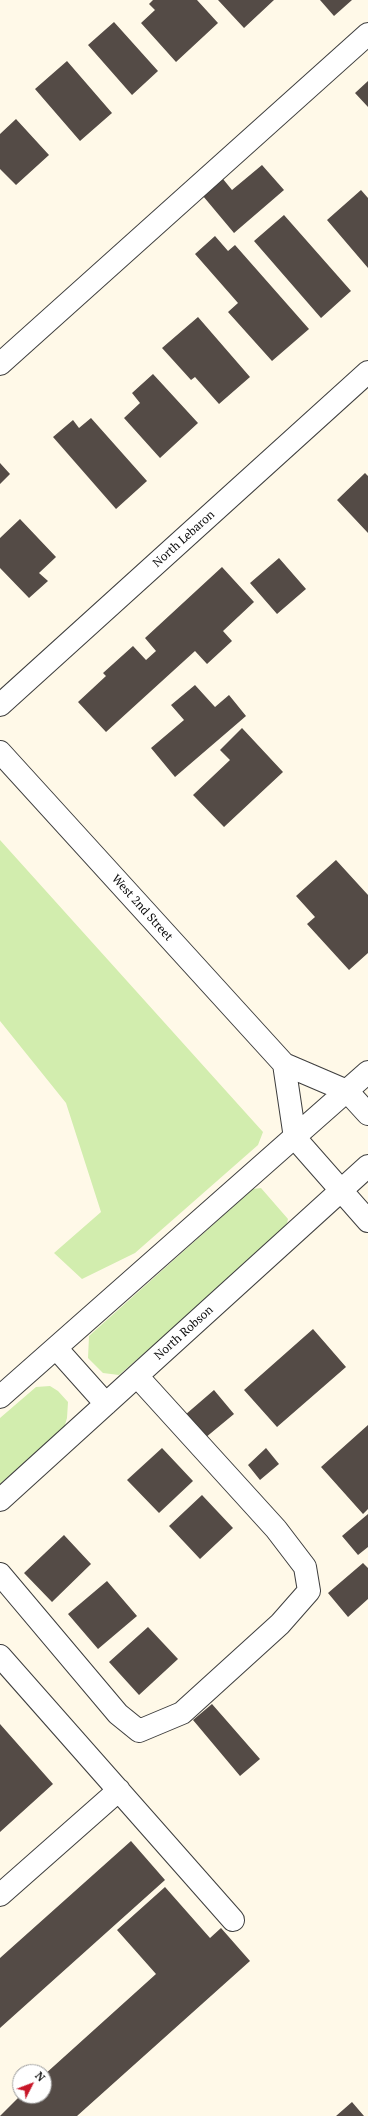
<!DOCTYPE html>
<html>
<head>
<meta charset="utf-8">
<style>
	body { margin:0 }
	#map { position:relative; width:368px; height:2116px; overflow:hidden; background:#fff9e8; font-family:"PT Serif",serif }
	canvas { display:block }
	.north { position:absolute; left:12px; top:2064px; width:40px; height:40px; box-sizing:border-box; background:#fff; border:1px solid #9d9d9d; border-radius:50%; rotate:48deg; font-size:11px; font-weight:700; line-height:16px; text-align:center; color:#0b0b0b }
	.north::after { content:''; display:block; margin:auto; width:14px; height:18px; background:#c81628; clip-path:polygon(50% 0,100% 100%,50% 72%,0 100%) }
</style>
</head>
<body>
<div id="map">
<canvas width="368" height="2116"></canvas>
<div class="north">N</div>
</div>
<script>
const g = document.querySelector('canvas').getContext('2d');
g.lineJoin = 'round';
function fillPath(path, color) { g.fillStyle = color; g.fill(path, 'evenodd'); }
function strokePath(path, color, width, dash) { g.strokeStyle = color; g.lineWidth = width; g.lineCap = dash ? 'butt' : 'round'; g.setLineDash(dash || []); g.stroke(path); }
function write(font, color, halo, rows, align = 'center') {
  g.font = font + ' "PT Serif",serif'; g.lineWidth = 4; g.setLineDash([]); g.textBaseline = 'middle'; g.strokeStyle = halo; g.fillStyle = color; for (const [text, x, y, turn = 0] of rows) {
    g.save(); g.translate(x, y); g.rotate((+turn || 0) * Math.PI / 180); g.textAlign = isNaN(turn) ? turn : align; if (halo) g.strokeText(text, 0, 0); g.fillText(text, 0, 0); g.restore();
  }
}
const green = new Path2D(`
	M0 840 263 1132 258 1145 135 1253 82 1279 54 1253 101 1212 66 1103 0 1021Z
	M261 1188 288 1219 285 1232 119 1375 103 1373 88 1358 89 1336 253 1189Z
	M50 1386 58 1391 68 1402 67 1418 64 1428 0 1484V1418L36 1387Z`);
const building = new Path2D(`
	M153 0H197L218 23 176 62 141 23 155 10 149 4Z
	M218 0H274L244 28Z
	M320 0H352L334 16Z
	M114 22 158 71 132 95 88 45Z
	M67 61 112 113 80 141 35 89Z
	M368 81V107L355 93Z
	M16 119 49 155 16 185 0 169V134Z
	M262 165 284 190 234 233 203 196 223 179 232 190Z
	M361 190 368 198V268L327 220Z
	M284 215 351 291 321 318 254 241Z
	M215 236 228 251 235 245 309 329 272 361 228 312 238 303 195 254Z
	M198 317 250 377 219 404 195 377 191 380 162 348Z
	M153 374 198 423 160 458 124 418 140 403 132 393Z
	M91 418 147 481 116 509 53 437 73 420 79 428Z
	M0 463 10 474 0 484Z
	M365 473 368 476V533L337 500Z
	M20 519 56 557 39 573 48 581 29 598 0 568V538Z
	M279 558 306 589 277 614 250 583Z
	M222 567 254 602 223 631 232 641 207 664 195 651 106 732 78 702 106 676 103 673 133 646 146 660 156 651 145 638Z
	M195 685 215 707 229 695 246 716 175 777 151 748 184 720 171 705Z
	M242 728 283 772 224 827 193 795 230 760 220 750Z
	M336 860 368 895V953L349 970 307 924 315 917 296 896Z
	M313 1329 346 1367 277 1427 244 1390Z
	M214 1390 234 1414 205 1438 185 1415Z
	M368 1425V1509L363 1514 321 1467Z
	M162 1448 193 1481 159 1513 127 1480Z
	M266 1448 279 1464 260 1480 248 1465Z
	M202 1495 233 1528 200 1559 169 1526Z
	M368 1514V1547L358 1555 342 1536Z
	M64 1535 91 1564 52 1602 24 1573Z
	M363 1563 368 1568V1599L348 1617 328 1593Z
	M107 1581 137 1616 98 1649 68 1614Z
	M148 1627 178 1659 139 1695 109 1662Z
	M212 1704 260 1759 240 1776 193 1720Z
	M0 1724 53 1784 0 1832Z
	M131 1841 165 1880 0 2028V1958Z
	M165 1887 210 1938 221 1928 250 1961 77 2116H0L20 2096H44V2075L156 1974 117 1930Z
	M352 2102 364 2116H336Z`);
const minor = new Path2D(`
	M0 364 368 34
	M0 705 368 372
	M0 752 284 1064 347 1091 368 1114
	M284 1064 295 1138 368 1221
	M56 1348 106 1404
	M0 1397 368 1072
	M0 1500 368 1166
	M0 1574 118 1714 139 1731 182 1713 280 1624 309 1591 305 1567 276 1529 137 1376
	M0 1656 233 1920
	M0 1895 119 1790`);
const streetNames = [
	["North Lebaron",184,539,-42],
	["West 2nd Street",142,908,48],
	["North Robson",184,1333,-42]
];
fillPath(green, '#d2edae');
fillPath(building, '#544b46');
strokePath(minor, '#3e3e3e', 24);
strokePath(minor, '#fff', 22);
write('12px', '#0b0b0b', '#fff', streetNames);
</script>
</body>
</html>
